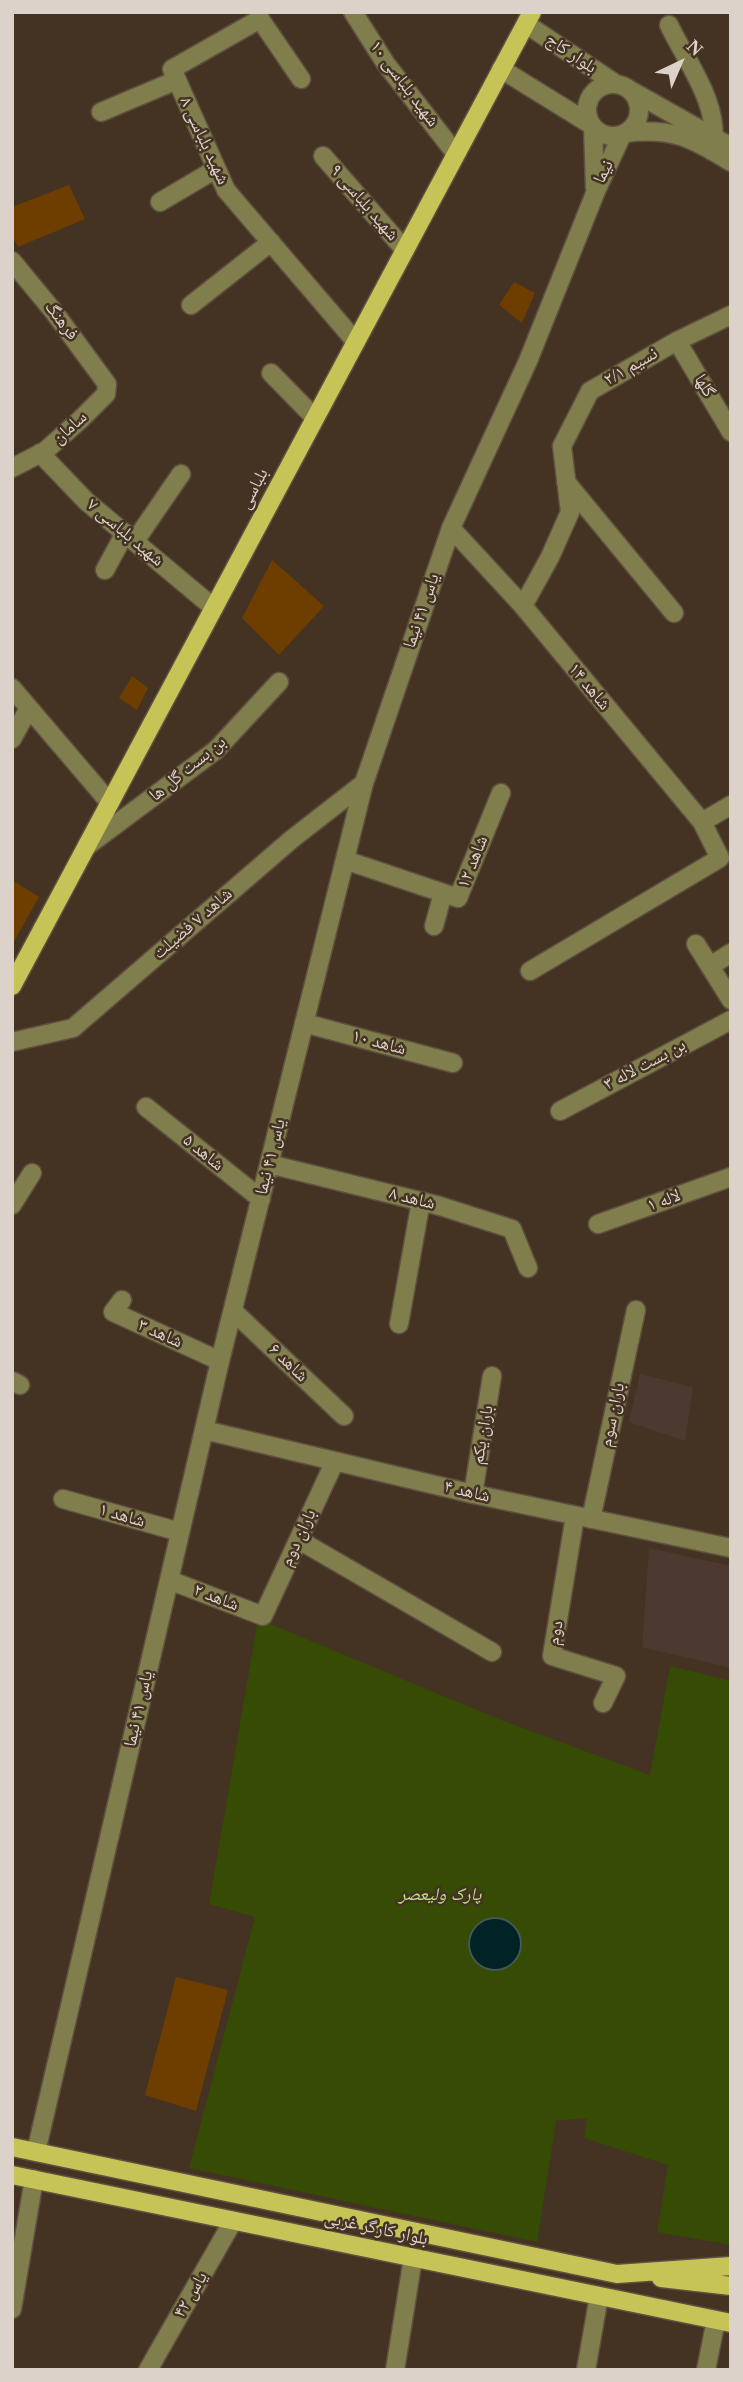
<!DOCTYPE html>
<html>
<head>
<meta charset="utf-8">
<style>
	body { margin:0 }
	#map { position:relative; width:743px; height:2382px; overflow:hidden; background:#443323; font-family:"Times New Roman",serif }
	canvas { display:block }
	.frame { position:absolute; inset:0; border:14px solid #ddd2c9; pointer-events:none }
	.north { position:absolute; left:645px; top:28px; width:70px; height:70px; -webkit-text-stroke:5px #443323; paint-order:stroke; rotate:44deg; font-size:19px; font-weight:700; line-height:28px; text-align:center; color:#ddd2c9 }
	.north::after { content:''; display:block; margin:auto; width:24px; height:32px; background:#ddd2c9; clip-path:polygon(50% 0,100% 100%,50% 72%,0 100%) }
</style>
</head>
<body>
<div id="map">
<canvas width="743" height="2382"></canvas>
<div class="frame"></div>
<div class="north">N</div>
</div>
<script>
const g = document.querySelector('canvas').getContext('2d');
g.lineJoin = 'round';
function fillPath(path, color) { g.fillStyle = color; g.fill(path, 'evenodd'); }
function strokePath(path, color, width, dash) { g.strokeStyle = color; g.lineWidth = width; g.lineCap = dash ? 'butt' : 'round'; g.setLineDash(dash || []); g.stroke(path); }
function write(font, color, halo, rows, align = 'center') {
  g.font = font + ' "Times New Roman","Noto Naskh Arabic",serif'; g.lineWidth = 5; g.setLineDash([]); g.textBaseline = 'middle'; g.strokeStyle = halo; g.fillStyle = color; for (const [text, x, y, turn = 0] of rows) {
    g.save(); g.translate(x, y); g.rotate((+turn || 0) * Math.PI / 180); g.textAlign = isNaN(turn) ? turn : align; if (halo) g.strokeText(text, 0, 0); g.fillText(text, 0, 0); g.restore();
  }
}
const education = new Path2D(`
	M640 1374 693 1387 685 1441 629 1422Z
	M649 1548 731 1566V1668L642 1647Z`);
const green = new Path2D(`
	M258 1619 501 1720 650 1775 670 1666 731 1681V2245L657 2232 668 2165 584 2138 587 2118 556 2121 537 2242 189 2168 255 1917 209 1904Z`);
const water = new Path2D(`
	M469 1944a26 26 0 1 1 52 0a26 26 0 1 1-52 0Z`);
const building = new Path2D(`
	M69 185 85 219 18 247 12 236V207Z
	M514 282 535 293 522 323 499 305Z
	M272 560 324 606 279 655 242 618Z
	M132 676 148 688 137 710 119 698Z
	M12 880 39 897 12 945Z
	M176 1977 228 1990 196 2111 145 2095Z`);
const minor = new Path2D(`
	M353 12 386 64 456 154
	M526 24 616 84
	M669 25C687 63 722 106 712 151
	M501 69 590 124
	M301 79 260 19 172 69 226 190 356 342
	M587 110a26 26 0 1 1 52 0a26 26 0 1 1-52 0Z
	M630 90 731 147
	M101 112 177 80
	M593 127 595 188
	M625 133C672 127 692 138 731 162
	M323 156 405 250
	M160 202 216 169
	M12 261 54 312 107 384 106 394 81 419 45 451 12 468
	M191 305 271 242
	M677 341 731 432
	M271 373 315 418
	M40 453 86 501 214 608
	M566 482 674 613
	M451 528 523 606 702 822 731 805
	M135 541 181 474
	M105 570 125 533
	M523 606 550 557 570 512 562 446 590 391 677 341 731 315
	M12 688 110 803
	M12 739 29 708
	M87 846 216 750 279 682
	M345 860 458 898 501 793
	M434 926 443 893
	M696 944 731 1000
	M710 966 731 953
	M530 971 720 858 702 822
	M304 1023 453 1063
	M12 1042 73 1028 292 839 364 783
	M146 1107 261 1199
	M560 1111 731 1020
	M269 1164 440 1206 512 1229 528 1268
	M12 1205 32 1173
	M598 1224 731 1177
	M122 1300 113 1312 220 1361
	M233 1311 344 1416
	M399 1324 421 1201
	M12 1381 20 1385
	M204 1430 473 1494 731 1548
	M473 1494 492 1376
	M63 1499 180 1532
	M575 1516 552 1656 616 1676 603 1703
	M591 1519 636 1310
	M299 1540 492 1652
	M169 1580 263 1616 335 1461
	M36 2152 220 1361 364 783 451 528 528 361 596 191 622 135
	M12 2309 34 2179
	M148 2370 233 2221
	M395 2370 413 2258
	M586 2370 599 2296
	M706 2370 716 2320`);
const major = new Path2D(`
	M12 986 532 12
	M12 2147 617 2274 731 2266
	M12 2175 731 2323
	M661 2278 731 2286`);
const streetNames = [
	["بلوار کاج",571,54,34],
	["شهید بلباسی ١٠",404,84,53],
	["شهید بلباسی ۸",204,141,65],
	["نیما",604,172,-64],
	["شهید بلباسی ۹",364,203,49],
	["فرهنگ",61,321,53],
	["نسیم ۲/۱",631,367,-30],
	["گلها",704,386,59],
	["سامان",70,428,-42],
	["بلباسی",254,489,-62],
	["شهید بلباسی ۷",125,533,40],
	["یاس ۴۱ نیما",422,611,-71],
	["شاهد ۱۴",589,687,50],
	["بن بست گل ها",188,769,-39],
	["شاهد ۱۲",473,862,-68],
	["شاهد ۷ فضیلت",193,924,-41],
	["شاهد ۱۰",379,1043,15],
	["بن بست لاله ۳",645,1065,-28],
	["شاهد ۵",203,1153,39],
	["یاس ۴۱ نیما",271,1157,-76],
	["شاهد ۸",412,1199,14],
	["لاله ۱",664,1201,-20],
	["شاهد ۳",160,1334,24],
	["شاهد ۶",288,1363,44],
	["باران سوم",613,1415,-78],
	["باران یکم",483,1435,-80],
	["شاهد ۴",467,1492,13],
	["شاهد ۱",122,1516,16],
	["باران دوم",299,1538,-65],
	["شاهد ۲",216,1598,21],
	["دوم",556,1633,-80],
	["یاس ۴۱ نیما",139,1709,-77],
	["بلوار کارگر غربی",376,2229,12],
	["یاس ۴۲",191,2295,-60]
];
const parkNames = [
	["پارک ولیعصر",440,1895]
];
fillPath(education, '#4c3a31');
fillPath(green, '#364b03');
fillPath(water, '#022325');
strokePath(water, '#445856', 2);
fillPath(building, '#6e3d00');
strokePath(minor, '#605041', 21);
strokePath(major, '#605041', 21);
strokePath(minor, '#7f7e4c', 18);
strokePath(major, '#c6c456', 18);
write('18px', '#ddd2c9', '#443323', streetNames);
write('italic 18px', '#bce083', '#443323', parkNames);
</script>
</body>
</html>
